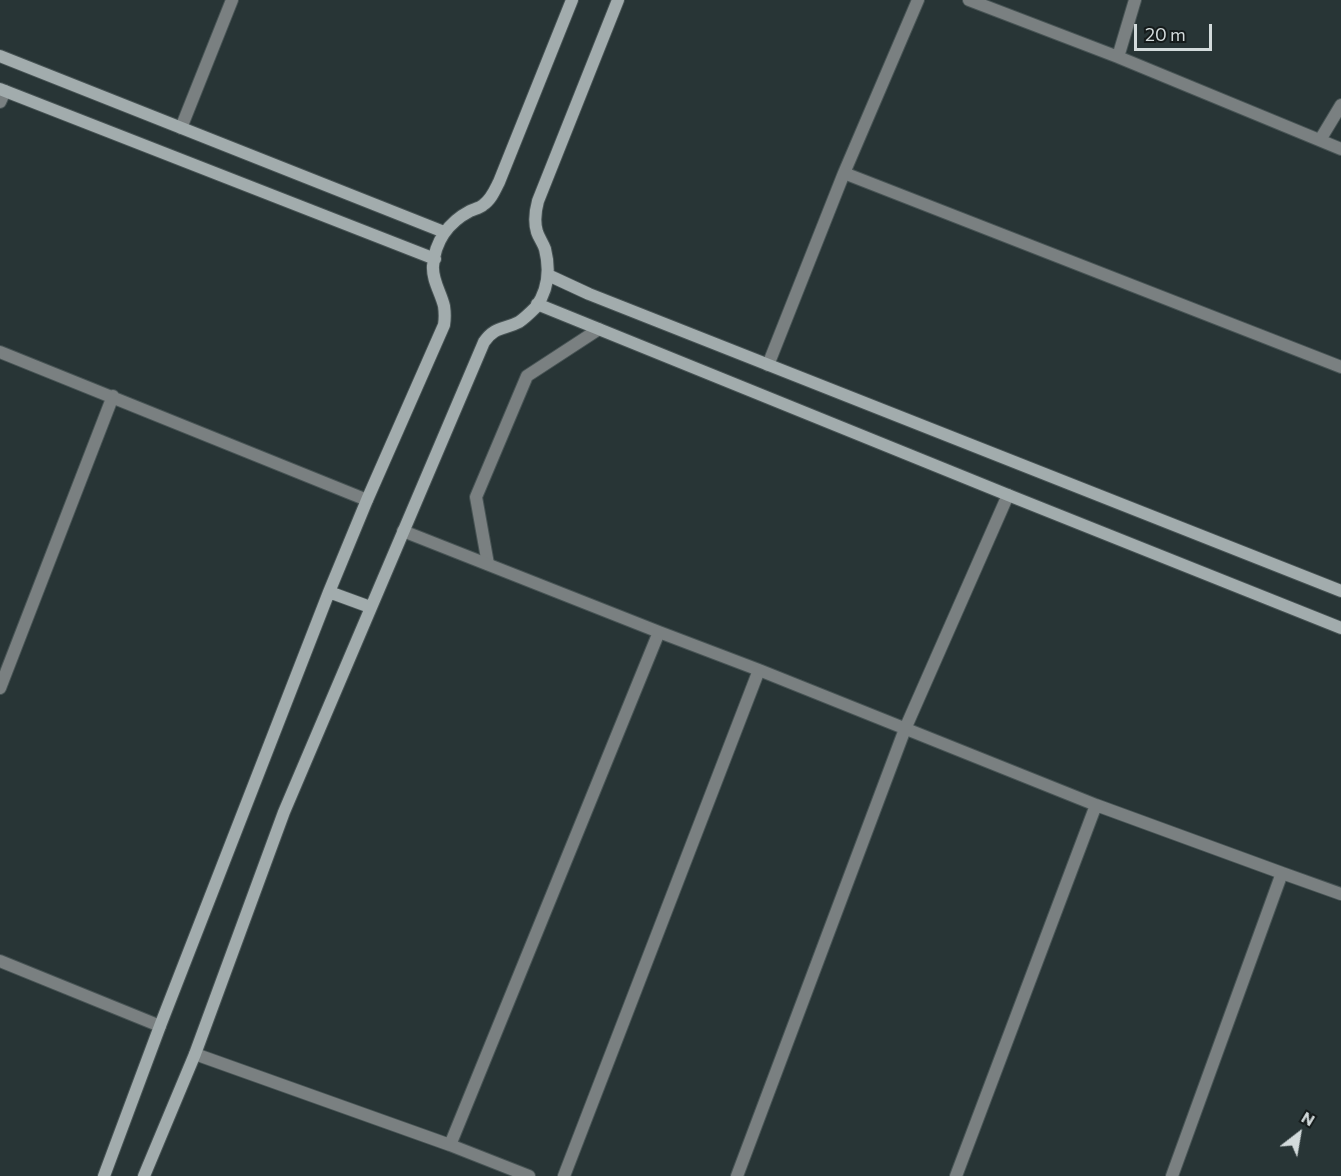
<!DOCTYPE html>
<html>
<head>
<meta charset="utf-8">
<style>
	body { margin:0 }
	#map { position:relative; width:1341px; height:1176px; overflow:hidden; background:#283536; font-family:Commissioner,sans-serif }
	canvas { display:block }
	.north { position:absolute; left:1269px; top:1104px; width:60px; height:60px; -webkit-text-stroke:4px #151b1b; paint-order:stroke; rotate:31deg; font-size:16px; font-weight:700; line-height:24px; text-align:center; color:#d3dbdc }
	.north::after { content:''; display:block; margin:auto; width:21px; height:27px; background:#d3dbdc; clip-path:polygon(50% 0,100% 100%,50% 72%,0 100%) }
	.scale { position:absolute; left:1134px; top:24px; width:78px; height:27px; box-sizing:border-box; border:3px solid #d3dbdc; border-top:0; padding-left:8px; font-size:18px; line-height:21px; white-space:nowrap; color:#d3dbdc; -webkit-text-stroke:4px #151b1b; paint-order:stroke }
</style>
</head>
<body>
<div id="map">
<canvas width="1341" height="1176"></canvas>
<div class="north">N</div>
<div class="scale">20 m</div>
</div>
<script>
const g = document.querySelector('canvas').getContext('2d');
g.lineJoin = 'round';
function strokePath(path, color, width, dash) { g.strokeStyle = color; g.lineWidth = width; g.lineCap = dash ? 'butt' : 'round'; g.setLineDash(dash || []); g.stroke(path); }
const lane = new Path2D(`
	M488 564 476 497 527 376 599 329`);
const street = new Path2D(`
	M969 0 1118 57 1341 149
	M1118 57 1135 0
	M0 102 5 91
	M181 128 232 0
	M1320 140 1341 105
	M844 173 1341 367
	M0 352 367 500
	M768 365 844 173 918 0
	M403 531 659 632 759 670 1096 805 1282 873 1172 1176
	M0 688 113 396
	M1282 873 1341 894
	M0 961 160 1026
	M195 1054 450 1145 529 1176
	M450 1145 659 632
	M564 1176 759 670
	M737 1176 905 729 1008 495
	M956 1176 1096 805`);
const secondary = new Path2D(`
	M0 56 444 232
	M0 89 435 259
	M548 275 589 294 1341 591
	M537 304 1008 495 1341 628
	M329 592 370 607
	M104 1176 160 1026 329 592 367 500 444 325C445 319 445 313 444 306 441 293 432 280 433 266 435 241 449 222 470 211 474 209 480 208 483 205 491 200 495 190 499 182L572 0
	M144 1176 195 1054 284 812 484 342C495 326 504 330 519 322 525 318 531 312 536 307 548 290 550 269 545 249 543 243 539 238 537 232 534 222 535 212 538 201L618 0`);
strokePath(lane, '#475354', 14);
strokePath(street, '#475354', 14);
strokePath(secondary, '#475354', 14);
strokePath(lane, '#7a8081', 12);
strokePath(street, '#7a8081', 12);
strokePath(secondary, '#a2acad', 12);
</script>
</body>
</html>
